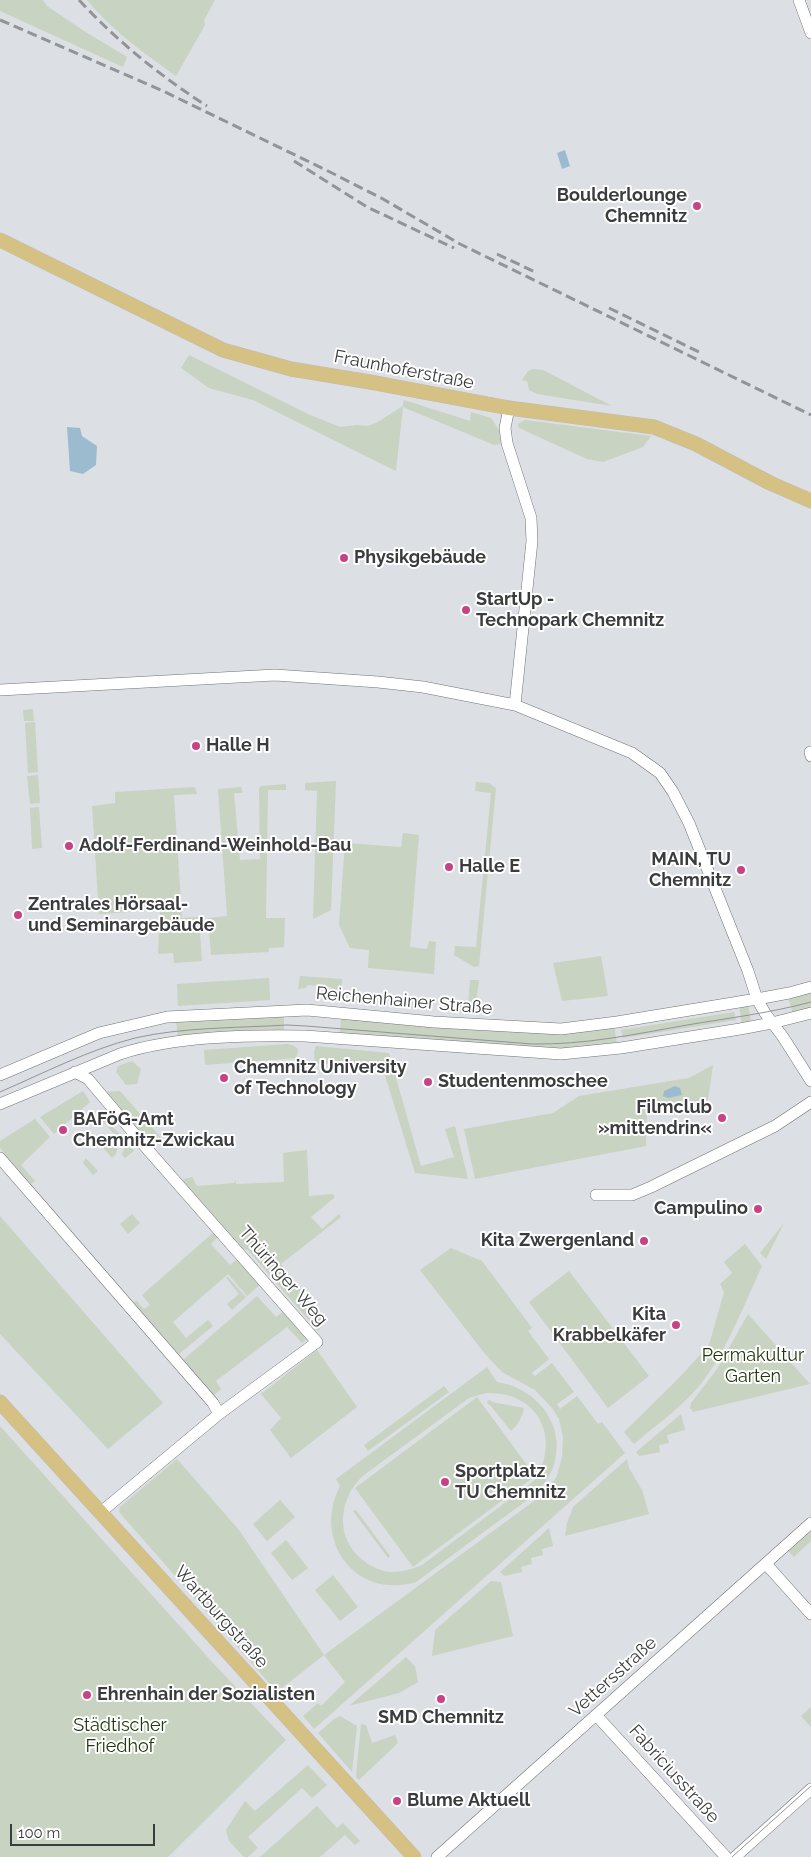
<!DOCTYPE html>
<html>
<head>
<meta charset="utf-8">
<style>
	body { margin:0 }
	#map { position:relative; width:811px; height:1857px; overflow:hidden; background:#dcdfe4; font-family:Raleway,sans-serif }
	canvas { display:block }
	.scale { position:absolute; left:10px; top:1824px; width:145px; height:22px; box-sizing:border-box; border:2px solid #3b3c3e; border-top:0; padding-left:6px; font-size:15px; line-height:18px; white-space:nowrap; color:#3b3c3e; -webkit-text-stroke:4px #fff; paint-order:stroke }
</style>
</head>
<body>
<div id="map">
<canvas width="811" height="1857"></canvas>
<div class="scale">100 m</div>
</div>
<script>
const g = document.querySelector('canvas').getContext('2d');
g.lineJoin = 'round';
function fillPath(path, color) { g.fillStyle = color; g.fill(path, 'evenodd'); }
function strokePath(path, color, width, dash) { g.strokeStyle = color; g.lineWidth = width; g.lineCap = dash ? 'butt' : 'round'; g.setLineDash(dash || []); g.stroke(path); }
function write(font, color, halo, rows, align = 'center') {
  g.font = font + ' Raleway,sans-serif'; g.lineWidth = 4; g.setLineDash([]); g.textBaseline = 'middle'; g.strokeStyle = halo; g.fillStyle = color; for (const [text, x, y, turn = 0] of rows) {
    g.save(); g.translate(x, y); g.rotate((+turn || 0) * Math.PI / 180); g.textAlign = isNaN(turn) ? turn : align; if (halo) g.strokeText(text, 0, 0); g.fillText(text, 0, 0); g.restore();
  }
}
const green = new Path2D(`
	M0 0H43L47 6 84 31 127 57 123 67 0 11Z
	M87 0H215L204 20 205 25 176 76C144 53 112 31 87 0Z
	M189 355 308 414 340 427 357 425 367 426 376 423 403 406 404 400 470 421 471 412 491 418 499 430 501 444 494 445 403 407 396 471 253 400 209 388 181 368Z
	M533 369 543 370 612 406 537 394 529 390 527 381 522 380 528 371Z
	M525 420 651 436 643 447 603 462 587 459 519 428 518 424Z
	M33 709 34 721H24L23 710Z
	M35 722 38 772 28 773 25 723Z
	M38 775 40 803 30 804 27 776Z
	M336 781 331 910 313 919 317 791 305 790V783Z
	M476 782 489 783 496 788 479 966 474 967 454 955 455 946 476 947 491 793 475 791Z
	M286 784V790H268L266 918H285L284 947 269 948V952L211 955 208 918 227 916 218 789 241 787 243 793H234L240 860 260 859 259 788 261 786Z
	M195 787 197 794 174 795 182 918 199 917 202 961 174 963 173 953 158 954 160 910 99 914 92 806 115 803V792Z
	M39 807 42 848 32 849 30 808Z
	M403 833 419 835 410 947 427 949 429 941 436 942 434 974 368 968 369 950 350 948 339 925 345 843 401 847Z
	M601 956 608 996 562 1001 553 963Z
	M300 976 342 979 341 994 331 993V987L307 985 306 988 298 989Z
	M269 978 270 1000 178 1006 177 984Z
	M470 980H479L475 1011 472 1014 454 1012 455 1004 468 1005Z
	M811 991V1009L793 1014 788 997Z
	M404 998 431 1000 430 1010 403 1007Z
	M739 1005H748L751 1022 742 1025Z
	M734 1012 736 1020 623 1038 621 1030Z
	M284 1014V1031L178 1038 176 1020Z
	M341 1017 614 1025 617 1045 568 1050 340 1034Z
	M288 1044 294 1046 298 1049 297 1058 205 1065 204 1050Z
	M316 1046 389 1053 421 1166 454 1157 445 1129 455 1126 468 1179 415 1173 381 1062 315 1064 314 1051Z
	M132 1061 141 1069 137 1084 126 1085 116 1072 118 1066Z
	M713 1065 708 1100 647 1105 646 1146 475 1179 464 1129 553 1113 579 1096 689 1078Z
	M83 1091 90 1102 54 1134 40 1117Z
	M120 1091 163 1140 146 1141 104 1092Z
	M105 1116 109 1120 107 1121 121 1135 116 1154 112 1158 101 1145 114 1134 101 1119Z
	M35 1119 50 1137 21 1165 35 1181 31 1184 0 1148V1141Z
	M126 1141 134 1151 125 1158 122 1155Z
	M307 1150 309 1196 333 1194 335 1197 311 1217 322 1229 339 1214 341 1217 281 1264 325 1323 318 1331 248 1250 243 1249 183 1182 184 1179 192 1177 197 1186 234 1183 236 1180V1184L284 1182 283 1153Z
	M86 1158 98 1171 93 1175 83 1163Z
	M132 1214 140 1223 128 1234 120 1224Z
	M0 1216 163 1403 108 1449 0 1334Z
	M784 1223 766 1259 760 1253Z
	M215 1231 219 1236 211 1244 230 1265 240 1257 262 1283 247 1296 228 1274 173 1322 186 1338 208 1320 213 1326 179 1354 134 1303 136 1300 144 1309 150 1305 142 1295Z
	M745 1244 762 1266C745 1303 725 1354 700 1385 682 1407 656 1425 634 1444L624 1432 678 1379 709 1345 724 1292 720 1284 732 1273 724 1262Z
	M451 1248 482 1261 532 1328 528 1331 549 1359 532 1373 535 1376 552 1363 574 1392 557 1404 560 1409 577 1396 598 1424 602 1422 625 1453 314 1729 303 1716 318 1703 321 1706 345 1682 324 1655 277 1692 119 1512 120 1507 177 1459 239 1530 324 1655 545 1493 557 1476 562 1457 563 1437 559 1419 552 1408 535 1390 502 1372 485 1354 420 1270Z
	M569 1271 649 1376 608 1408 529 1302Z
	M228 1277 246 1297 232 1310 227 1304 239 1294 226 1278Z
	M257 1296 276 1317 284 1311 309 1338 302 1343 287 1327 216 1381 221 1389 214 1395 183 1360Z
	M748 1314 810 1384 693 1412 690 1408 691 1403 717 1369Z
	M317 1350 357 1407 291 1458 270 1430 281 1418 261 1394Z
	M487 1367 497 1382C538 1388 569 1428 552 1470 548 1479 541 1488 534 1495L416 1582C355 1600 312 1540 340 1486L336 1479ZM486 1393C539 1391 562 1439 534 1481L422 1565C412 1569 403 1572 392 1572 383 1572 371 1567 364 1561 334 1539 338 1498 364 1475L469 1398Z
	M444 1386 449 1392 368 1451 364 1445Z
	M477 1397 535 1476 413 1567 355 1488Z
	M490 1400 492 1402 524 1408C522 1417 518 1425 511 1431L490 1405 488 1404 487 1401Z
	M681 1414 685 1430 667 1435 669 1443 659 1445 660 1452 639 1456 636 1452Z
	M0 1426 213 1663 286 1740 168 1857H0Z
	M627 1459 629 1468 642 1490 649 1514 565 1536 567 1523 573 1507Z
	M280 1500 295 1517 267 1541 253 1524Z
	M356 1510 390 1556 388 1558 353 1511Z
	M549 1528 553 1546 542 1549 543 1555 531 1558 532 1564 521 1567 522 1572 505 1576 500 1572Z
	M811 1531V1541L794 1557 786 1549H791Z
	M286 1540 308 1568 292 1580 271 1553Z
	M333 1575 358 1607 340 1621 315 1590Z
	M491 1581 501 1582 513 1636 432 1656 435 1630Z
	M406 1657 415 1666 418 1682 399 1693 349 1706Z
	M811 1707V1727L801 1716Z
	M340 1716 357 1726 352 1772 318 1733 333 1720Z
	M361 1724 366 1725 372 1743 395 1735 398 1743 359 1780 356 1777Z
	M308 1765 327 1785 312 1798 302 1788 248 1837 258 1848 248 1857H244L229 1841 226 1830 245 1801 255 1811Z
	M317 1806 337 1828 343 1823 360 1841 355 1845 345 1835 320 1857H260Z`);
const water = new Path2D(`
	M565 150 570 166 562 169 557 153Z
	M67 427 80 428 82 436 97 446 96 465 83 474 70 471Z
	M675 1086 680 1088 682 1095 668 1098 663 1096 664 1091Z`);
const minor = new Path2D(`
	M799 0 811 33
	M509 408 505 428 507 443 531 518 532 541 515 705
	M0 690 275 675 378 682 423 687 515 705 632 753 660 773 673 792 689 823 748 971 757 999 765 1013 783 1037 811 1081
	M810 752 811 756
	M75 1072 88 1079 148 1150 317 1342 219 1414 101 1512
	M0 1075 99 1033 167 1017 307 1010 434 1022 561 1029 617 1022 757 999 789 993 811 987
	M0 1104 120 1054C175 1036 248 1035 305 1036L561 1054 621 1048 740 1029 772 1023 811 1013
	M0 1158 213 1403 219 1414
	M596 1195H632L651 1187 775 1126 811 1102
	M766 1564 811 1614
	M596 1715 726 1857
	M437 1857 811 1523
	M735 1857 811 1789`);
const major = new Path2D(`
	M0 240 223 350 291 369 370 382 509 408 654 427 696 444 770 483 811 501
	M0 1402 414 1857`);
const tram = new Path2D(`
	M0 1092C44 1073 88 1050 135 1038 183 1027 238 1028 287 1025L306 1026 532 1044C585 1045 636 1034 687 1025 729 1018 770 1013 811 1002
	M732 1857 811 1786`);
const rail = new Path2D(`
	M79 0C117 41 160 76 207 106
	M0 20 161 90 328 171 383 199 460 244 811 415
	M294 161 367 207 454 248
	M497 254 537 273
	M609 308 699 352`);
const markers = [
	[697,206,5,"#c84386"],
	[344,558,5,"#c84386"],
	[466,610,5,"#c84386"],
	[196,746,5,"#c84386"],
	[69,846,5,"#c84386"],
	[449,867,5,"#c84386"],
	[741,870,5,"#c84386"],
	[18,915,5,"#c84386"],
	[224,1078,5,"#c84386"],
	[428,1082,5,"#c84386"],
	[722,1118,5,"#c84386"],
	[63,1130,5,"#c84386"],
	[758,1209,5,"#c84386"],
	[644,1241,5,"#c84386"],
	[676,1325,5,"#c84386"],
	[445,1482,5,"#c84386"],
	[87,1695,5,"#c84386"],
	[441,1699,5,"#c84386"],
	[397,1801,5,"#c84386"]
];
const poiNames = [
	["Boulderlounge",687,196,"right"],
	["Chemnitz",687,217,"right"],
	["Physikgebäude",354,558],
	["StartUp -",476,600],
	["Technopark Chemnitz",476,621],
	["Halle H",206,746],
	["Adolf-Ferdinand-Weinhold-Bau",79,846],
	["MAIN, TU",731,860,"right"],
	["Chemnitz",731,881,"right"],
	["Halle E",459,867],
	["Zentrales Hörsaal-",28,905],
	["und Seminargebäude",28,926],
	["Chemnitz University",234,1068],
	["of Technology",234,1089],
	["Studentenmoschee",438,1082],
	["Filmclub",712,1108,"right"],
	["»mittendrin«",712,1129,"right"],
	["BAFöG-Amt",73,1120],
	["Chemnitz-Zwickau",73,1141],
	["Campulino",748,1209,"right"],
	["Kita Zwergenland",634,1241,"right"],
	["Kita",666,1315,"right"],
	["Krabbelkäfer",666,1336,"right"],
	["Sportplatz",455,1472],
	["TU Chemnitz",455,1493],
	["Ehrenhain der Sozialisten",97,1695],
	["SMD Chemnitz",441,1718,"center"],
	["Blume Aktuell",407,1801]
];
const streetNames = [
	["Fraunhoferstraße",404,370,11],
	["Reichenhainer Straße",404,1001,5],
	["Thüringer Weg",283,1276,49],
	["Wartburgstraße",221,1617,48],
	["Vettersstraße",613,1677,-42],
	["Fabriciusstraße",674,1774,48]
];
const parkNames = [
	["Permakultur",753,1356],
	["Garten",753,1377],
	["Städtischer",120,1726],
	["Friedhof",120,1747]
];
fillPath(green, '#c8d3c2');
fillPath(water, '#9cbbcf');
strokePath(minor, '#707377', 12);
strokePath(major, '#bcbdbd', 15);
strokePath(minor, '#fff', 11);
strokePath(major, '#d5c183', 14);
strokePath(tram, '#929498', 1);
strokePath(rail, '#929498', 3, [10, 5]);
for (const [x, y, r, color] of markers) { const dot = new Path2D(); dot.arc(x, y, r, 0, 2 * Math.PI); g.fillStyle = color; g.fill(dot); strokePath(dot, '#fff', 2); }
write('bold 18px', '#3b3c3e', '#fff', poiNames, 'left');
write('18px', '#3b3c3e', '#fff', streetNames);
write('18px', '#21390e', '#fff', parkNames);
</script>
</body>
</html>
